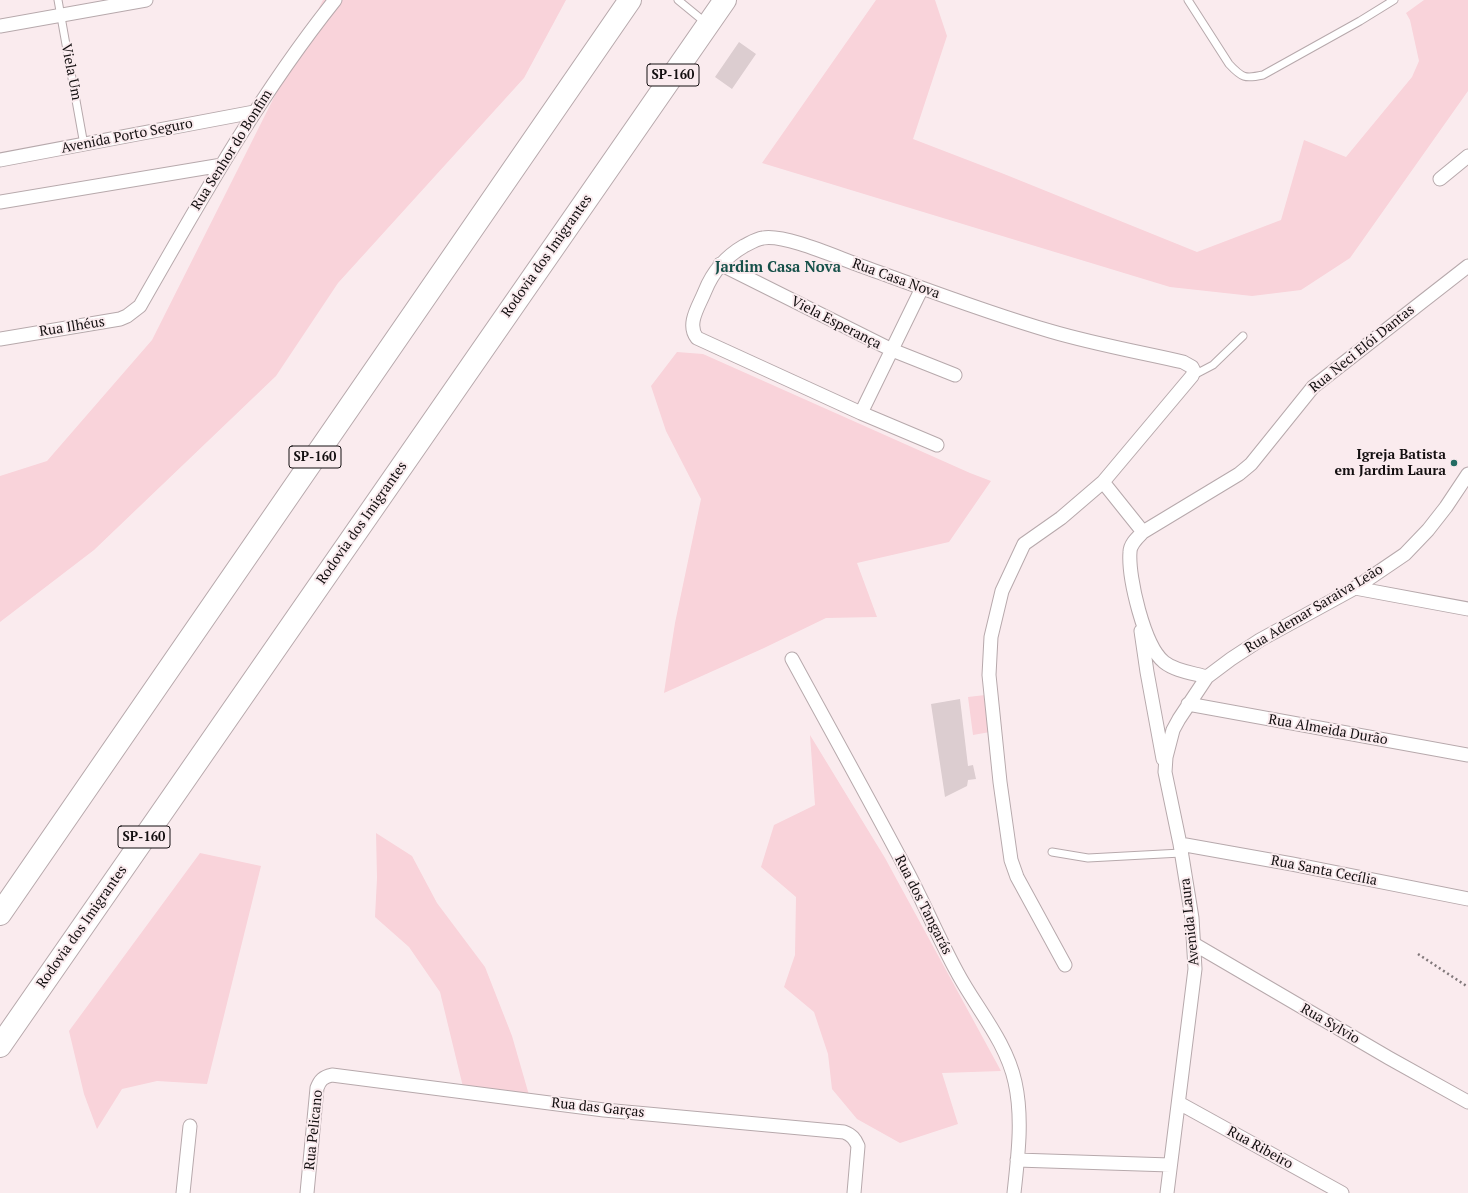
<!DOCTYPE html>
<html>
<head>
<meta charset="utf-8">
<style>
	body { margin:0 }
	canvas { display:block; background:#faebee }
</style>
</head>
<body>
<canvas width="1468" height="1193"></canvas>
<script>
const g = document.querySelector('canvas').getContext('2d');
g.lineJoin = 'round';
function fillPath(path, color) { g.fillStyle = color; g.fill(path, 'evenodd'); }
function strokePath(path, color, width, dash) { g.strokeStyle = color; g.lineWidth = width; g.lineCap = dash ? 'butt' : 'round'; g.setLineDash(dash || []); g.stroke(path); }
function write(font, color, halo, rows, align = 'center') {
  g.font = font + ' "PT Serif",serif'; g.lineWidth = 4; g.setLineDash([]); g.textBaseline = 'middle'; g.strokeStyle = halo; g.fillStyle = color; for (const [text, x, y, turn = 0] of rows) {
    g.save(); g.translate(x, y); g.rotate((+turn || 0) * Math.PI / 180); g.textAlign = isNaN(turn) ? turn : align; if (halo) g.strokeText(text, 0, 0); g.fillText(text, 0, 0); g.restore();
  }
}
const green = new Path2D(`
	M323 0H566L524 78 338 283 276 376 94 550 0 622V476L47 461 152 340Z
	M876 0H935L947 36 913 139 1004 174 1197 252 1281 220 1304 140 1346 157 1412 77 1419 61 1410 20 1406 13 1424 0H1468V91L1350 258 1301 290 1252 296 1170 287 762 163Z
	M677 352 703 354 970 473 991 481 949 542 857 563 877 617 826 618 764 648 664 693 675 623 701 499 666 431 651 386Z
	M985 695 990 732 973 735 968 697Z
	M810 735 885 858 1001 1071 942 1073 958 1124 900 1143 857 1119 832 1089 828 1054 814 1012 784 987 795 955 796 897 761 867 774 825 815 805Z
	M376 833 412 856 437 903 485 967 512 1036 529 1095 464 1091 440 992 409 947 375 917 377 878Z
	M200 853 261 866 207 1084 157 1081 122 1089 97 1129 84 1094 69 1031Z`);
const building = new Path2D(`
	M739 42 756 54 732 89 715 77Z
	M960 699 968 766 973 765 976 779 968 780 967 786 945 797 931 704Z`);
const path = new Path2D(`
	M1418 954 1468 987`);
const service = new Path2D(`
	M58 0 84 145
	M678 0 706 23
	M1188 0 1229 64C1242 78 1245 79 1263 75L1360 21 1394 0
	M1192 376 1213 365 1243 336
	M1052 852 1088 858 1181 853`);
const minor = new Path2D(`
	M0 26 146 0
	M0 160 254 112
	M1440 179 1468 156
	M0 202 222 165
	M720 264 892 350 955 375
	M0 339 120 319 127 316 140 306C200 201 259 95 335 0
	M861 413 922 288
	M937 445 861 413 697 338C686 324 699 306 705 291 713 271 725 257 744 246 750 243 756 239 763 238 784 234 834 256 856 264 920 287 984 312 1050 331 1094 344 1139 352 1183 362L1192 367 1194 371 1192 376 1103 482 1061 518 1024 544 1002 591 991 637 989 675 1000 782 1011 860 1017 877 1065 965
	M1103 482 1143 532
	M1355 588 1468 609
	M1141 631 1147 672 1163 759
	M792 659C830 729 869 799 906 869 924 903 939 939 957 972 976 1008 1006 1041 1015 1082 1023 1118 1018 1156 1014 1193
	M1207 677C1193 673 1175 671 1164 662 1144 646 1128 577 1130 552 1130 544 1137 538 1143 532L1239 474 1251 464 1313 387 1468 266
	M1188 704 1468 755
	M1180 844 1292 864 1468 899
	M1194 944 1389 1058 1468 1102
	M1179 1103 1342 1193
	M1017 1160 1170 1165
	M183 1193 190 1126
	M307 1193 317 1088C320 1080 323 1077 332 1075L604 1110 844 1132C852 1135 855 1139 858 1146L854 1193
	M1167 1193 1195 969 1192 918 1180 844 1165 772 1166 757 1173 730 1179 719 1207 677 1231 659 1260 640 1355 588 1405 554 1428 530 1446 507 1468 474`);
const motorway = new Path2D(`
	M0 914 630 0
	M0 1046 725 0`);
const markers = [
	[1454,463,4,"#236c63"]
];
const shields = [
	[673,75,52],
	[315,457,52],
	[144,837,52]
];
const shieldNames = [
	["SP-160",673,75],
	["SP-160",315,457],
	["SP-160",144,837]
];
const streetNames = [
	["Viela Um",71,72,79],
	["Avenida Porto Seguro",127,136,-11],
	["Rua Senhor do Bonfim",232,150,-58],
	["Rodovia dos Imigrantes",547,256,-55],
	["Rua Casa Nova",896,279,20],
	["Viela Esperança",836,323,27],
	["Rua Ilhéus",72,327,-9],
	["Rua Neci Elói Dantas",1362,349,-39],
	["Rodovia dos Imigrantes",362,523,-55],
	["Rua Ademar Saraiva Leão",1314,609,-31],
	["Rua Almeida Durão",1328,730,10],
	["Rua Santa Cecília",1324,871,11],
	["Rua dos Tangarás",923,905,63],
	["Avenida Laura",1190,922,-96],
	["Rodovia dos Imigrantes",82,927,-55],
	["Rua Sylvio",1330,1024,30],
	["Rua das Garças",598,1108,6],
	["Rua Pelicano",314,1130,-84],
	["Rua Ribeiro",1260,1148,29]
];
const poiNames = [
	["Igreja Batista",1446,455],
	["em Jardim Laura",1446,471]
];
const neighbourhoodNames = [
	["Jardim Casa Nova",778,268]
];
fillPath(green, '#f9d3da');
fillPath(building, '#dccdd0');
strokePath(service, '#b7a9ac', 9);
strokePath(minor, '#b7a9ac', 15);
strokePath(motorway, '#b7a9ac', 24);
strokePath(path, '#81787a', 2.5, [2, 3]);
strokePath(service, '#fff', 7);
strokePath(minor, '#fff', 13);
strokePath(motorway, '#fff', 22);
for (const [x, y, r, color] of markers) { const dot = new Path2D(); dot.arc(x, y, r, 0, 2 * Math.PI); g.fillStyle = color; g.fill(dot); strokePath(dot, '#faebee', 1.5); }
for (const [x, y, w] of shields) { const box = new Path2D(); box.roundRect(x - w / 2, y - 11, w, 22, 3); g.fillStyle = '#faebee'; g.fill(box); strokePath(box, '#130f10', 1); }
write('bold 13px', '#130f10', null, shieldNames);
write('14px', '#130f10', '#faebee', streetNames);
write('bold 14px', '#130f10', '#faebee', poiNames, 'right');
write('bold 15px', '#155049', '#faebee', neighbourhoodNames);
</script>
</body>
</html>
